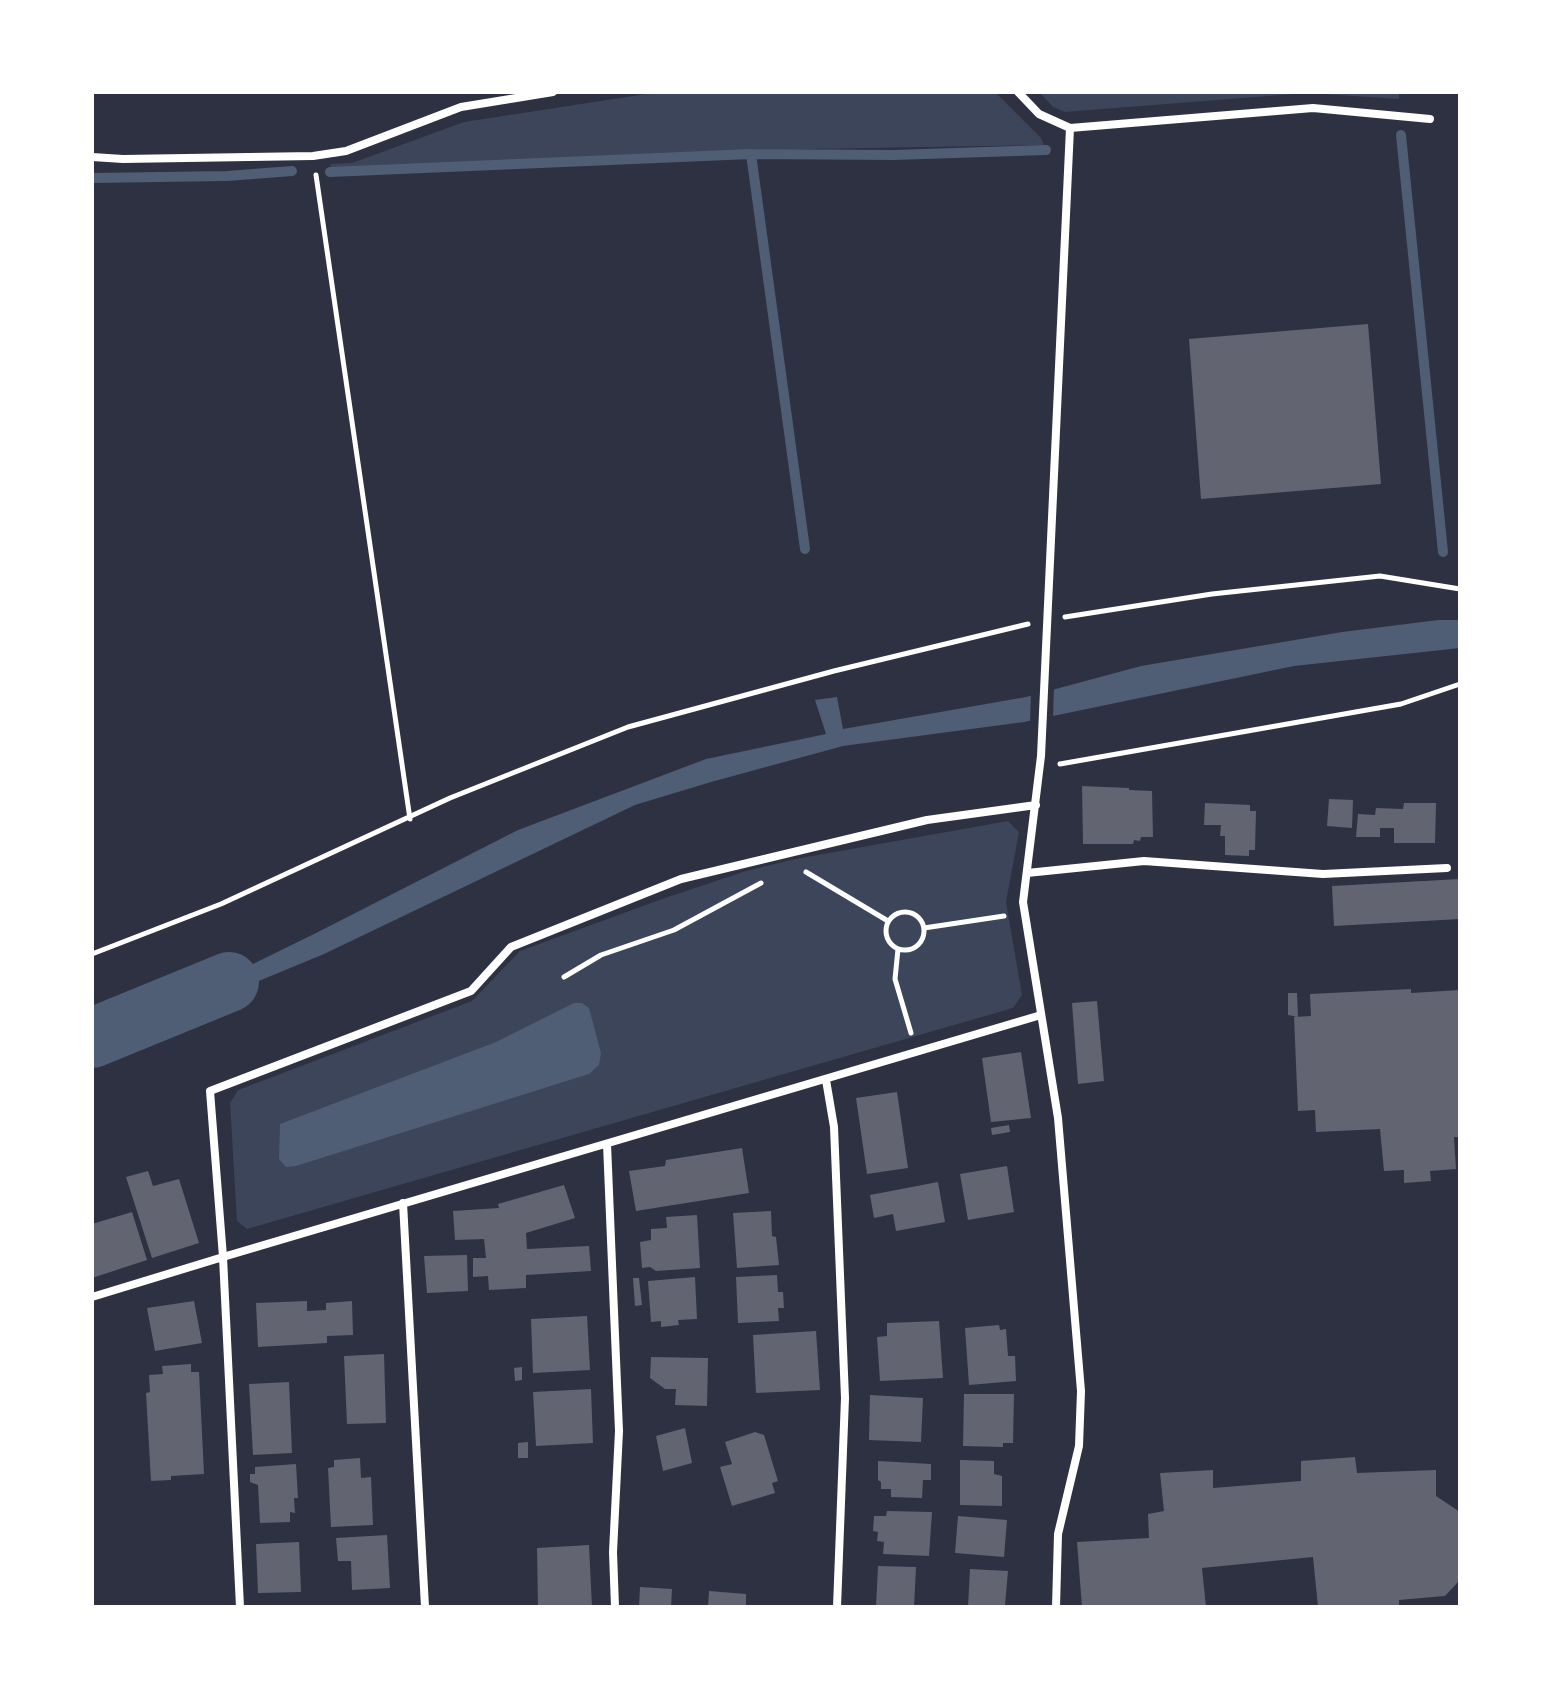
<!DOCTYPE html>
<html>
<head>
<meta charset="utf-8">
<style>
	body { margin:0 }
	#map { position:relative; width:1552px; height:1699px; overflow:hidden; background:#2d3142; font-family:Karla,sans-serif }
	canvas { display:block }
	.frame { position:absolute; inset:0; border:94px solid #fff; pointer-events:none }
</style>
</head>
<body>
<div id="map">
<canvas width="1552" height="1699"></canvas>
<div class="frame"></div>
</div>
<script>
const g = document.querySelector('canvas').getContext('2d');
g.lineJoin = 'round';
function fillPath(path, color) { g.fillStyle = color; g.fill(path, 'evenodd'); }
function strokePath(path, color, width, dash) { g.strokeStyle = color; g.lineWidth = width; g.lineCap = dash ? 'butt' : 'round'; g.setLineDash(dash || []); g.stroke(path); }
const green = new Path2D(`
	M659 92H995L1041 138 1044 145 751 150 330 169 331 164 352 163 464 122Z
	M1039 92H1399V99L1307 93 1065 112 1053 107Z
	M1008 821 1019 832 1006 902 1022 995 1013 1008 247 1229 237 1221 230 1103 238 1090 472 1001 520 951 662 899 746 871 795 859Z`);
const water = new Path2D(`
	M1438 620H1460V648L1294 666 1024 722 843 746 711 782 635 805 324 954 92 1050V1043L316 933 518 830 706 759 826 734 815 700 837 697 843 729 1026 697 1141 666 1342 632Z
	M574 1003H582L589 1008 601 1053 599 1065 589 1074 296 1166 286 1167 279 1159 280 1124 496 1042Z`);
const pier = new Path2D(`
	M1054 685 1053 720 1030 725 1031 691Z`);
const stream = new Path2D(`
	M1401 135 1443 552
	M751 154 805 549
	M330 172 751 154 894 155 1046 150
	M92 178 227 176 292 171`);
const river = new Path2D(`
	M92 1038 229 982`);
const building = new Path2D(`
	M1368 324 1381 484 1201 499 1189 339Z
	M1082 786 1129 788V790L1152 791 1153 837H1141L1140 841 1134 840 1133 844H1083Z
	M1329 799 1353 800 1352 828 1327 826Z
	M1205 803 1250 805V811H1256L1255 850H1249V856L1225 855V836H1220L1221 825H1204Z
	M1404 803H1436L1435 843H1394V828H1380V837H1356L1358 814 1375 815 1376 808 1403 809Z
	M1460 879V919L1334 926 1332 886Z
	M1411 989V993L1460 990V1137H1454L1456 1169 1430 1171 1431 1181 1404 1183V1170L1384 1171 1380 1129 1316 1132 1315 1110 1298 1111 1294 1017 1311 1016 1310 994Z
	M1288 993H1297L1298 1017 1288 1015Z
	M1097 1001 1104 1081 1078 1084 1072 1003Z
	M1021 1052 1031 1118 991 1122 982 1058Z
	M897 1092 908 1168 867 1174 856 1098Z
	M1009 1125 1010 1132 992 1135 991 1128Z
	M742 1148 749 1193 636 1211 629 1171 665 1166 666 1160Z
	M1007 1166 1014 1212 968 1220 960 1174Z
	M148 1171 153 1186 179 1179 199 1243 152 1258 126 1177Z
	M938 1182 945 1222 896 1231 893 1214 874 1218 870 1195Z
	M564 1185 575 1218 526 1233 527 1249 589 1246 591 1271 526 1275V1288L489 1290 488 1276 473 1277V1258H486L484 1239 455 1240 453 1211 499 1208 498 1204Z
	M771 1211 772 1236 776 1237 779 1265 737 1268 733 1213Z
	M132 1212 147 1260 92 1278V1224Z
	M697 1215 700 1268 656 1271 650 1267 642 1268 640 1242 651 1240V1229L667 1228 666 1217Z
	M467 1255 468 1291 427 1293 424 1256Z
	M777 1275 778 1292H783L784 1308H778L779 1321 738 1323 736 1277Z
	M695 1277 697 1319 678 1320 679 1325 661 1327V1321L651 1322 648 1281Z
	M633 1278H639L642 1305 635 1306Z
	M194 1301 202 1343 155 1351 147 1308Z
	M307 1301V1311L326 1310V1303L352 1301 353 1335 327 1336V1343L258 1347 256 1303Z
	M587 1316 590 1370 533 1373 531 1319Z
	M939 1321 943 1378 880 1381 877 1337 887 1336V1323Z
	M999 1325 1000 1330 1006 1329 1008 1356H1015L1016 1381 969 1385 965 1328Z
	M816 1331 820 1390 756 1393 753 1335Z
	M384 1354 386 1423 347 1424 344 1356Z
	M651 1357 708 1358 707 1406 675 1405 676 1389H665L650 1378Z
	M191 1364V1372H199L204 1474 171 1476V1480L151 1481 146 1393 150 1392 149 1375 163 1374 162 1366Z
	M522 1367V1380L515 1381 514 1368Z
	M289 1382 292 1453 253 1455 249 1384Z
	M591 1389 593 1443 536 1446 533 1392Z
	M964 1394H1014L1013 1443H1003V1447L963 1446Z
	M870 1395 923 1398 921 1442 869 1440Z
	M685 1428 692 1463 663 1471 656 1436Z
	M755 1432 764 1435 778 1481 772 1483 775 1493 732 1506 720 1467 732 1464 725 1442Z
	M528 1442V1458H518V1443Z
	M1355 1457 1357 1473 1436 1470V1496L1460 1512V1580L1445 1596 1399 1600V1607H1318L1313 1557 1202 1568 1206 1607H1082L1077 1542 1149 1538 1148 1514 1164 1511 1160 1473 1213 1470V1488L1301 1481V1461Z
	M360 1458 361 1478 371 1477 373 1525 331 1527 328 1468 334 1467V1460Z
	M960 1460 994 1461V1474L1002 1476V1506L960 1505Z
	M878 1461 931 1464V1480H923L922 1498 891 1497V1489H881V1482L878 1480Z
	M296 1464 298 1498H294L295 1513 290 1512V1522L260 1523 258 1485 250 1482V1474H255V1467Z
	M887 1511 932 1512 929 1556 883 1554 884 1542 877 1541 878 1532 873 1531 874 1516H886Z
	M958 1516 1007 1520 1004 1557 955 1553Z
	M387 1535 390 1588 352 1590 351 1561H338L336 1538Z
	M299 1542 301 1592 258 1593 256 1544Z
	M589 1545 592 1607H538L537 1548Z
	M878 1566 916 1567 914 1607H876Z
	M970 1569 1008 1571 1005 1605 968 1607Z
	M640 1587 672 1589 671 1607H639Z
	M709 1591 746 1594V1607H708Z`);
const path = new Path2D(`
	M316 175 410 819
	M1065 617 1212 594 1380 576 1460 589
	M1060 764 1401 704 1460 684
	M806 872 888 921
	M886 931a19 19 0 1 1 38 0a19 19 0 1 1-38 0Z
	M924 928 1004 916
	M898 949 895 979 911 1033
	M92 954 221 904 450 798 628 727 834 671 1028 624
	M564 977 601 955 674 930 761 883`);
const minor = new Path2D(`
	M1018 92 1039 114 1070 128 1313 108 1430 119
	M92 157 123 159 313 156 346 151 461 107 553 92
	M1027 873 1144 861 1323 874 1447 868
	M826 1080 834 1127 845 1398 837 1607
	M607 1144 619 1431 613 1552 615 1607
	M403 1203 425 1607
	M92 1297 223 1257 210 1091 471 991 511 947 681 879 927 820 1036 805
	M240 1607 223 1257 1041 1015
	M1056 1607 1058 1534 1079 1446 1081 1391 1058 1118 1023 902 1041 756 1070 128`);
fillPath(green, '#3c4559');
fillPath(water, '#4f5d75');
fillPath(pier, '#2d3142');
strokePath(stream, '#4f5d75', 10);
strokePath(river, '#4f5d75', 60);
fillPath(building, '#626471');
strokePath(path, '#fff', 5);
strokePath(minor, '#fff', 8);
</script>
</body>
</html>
